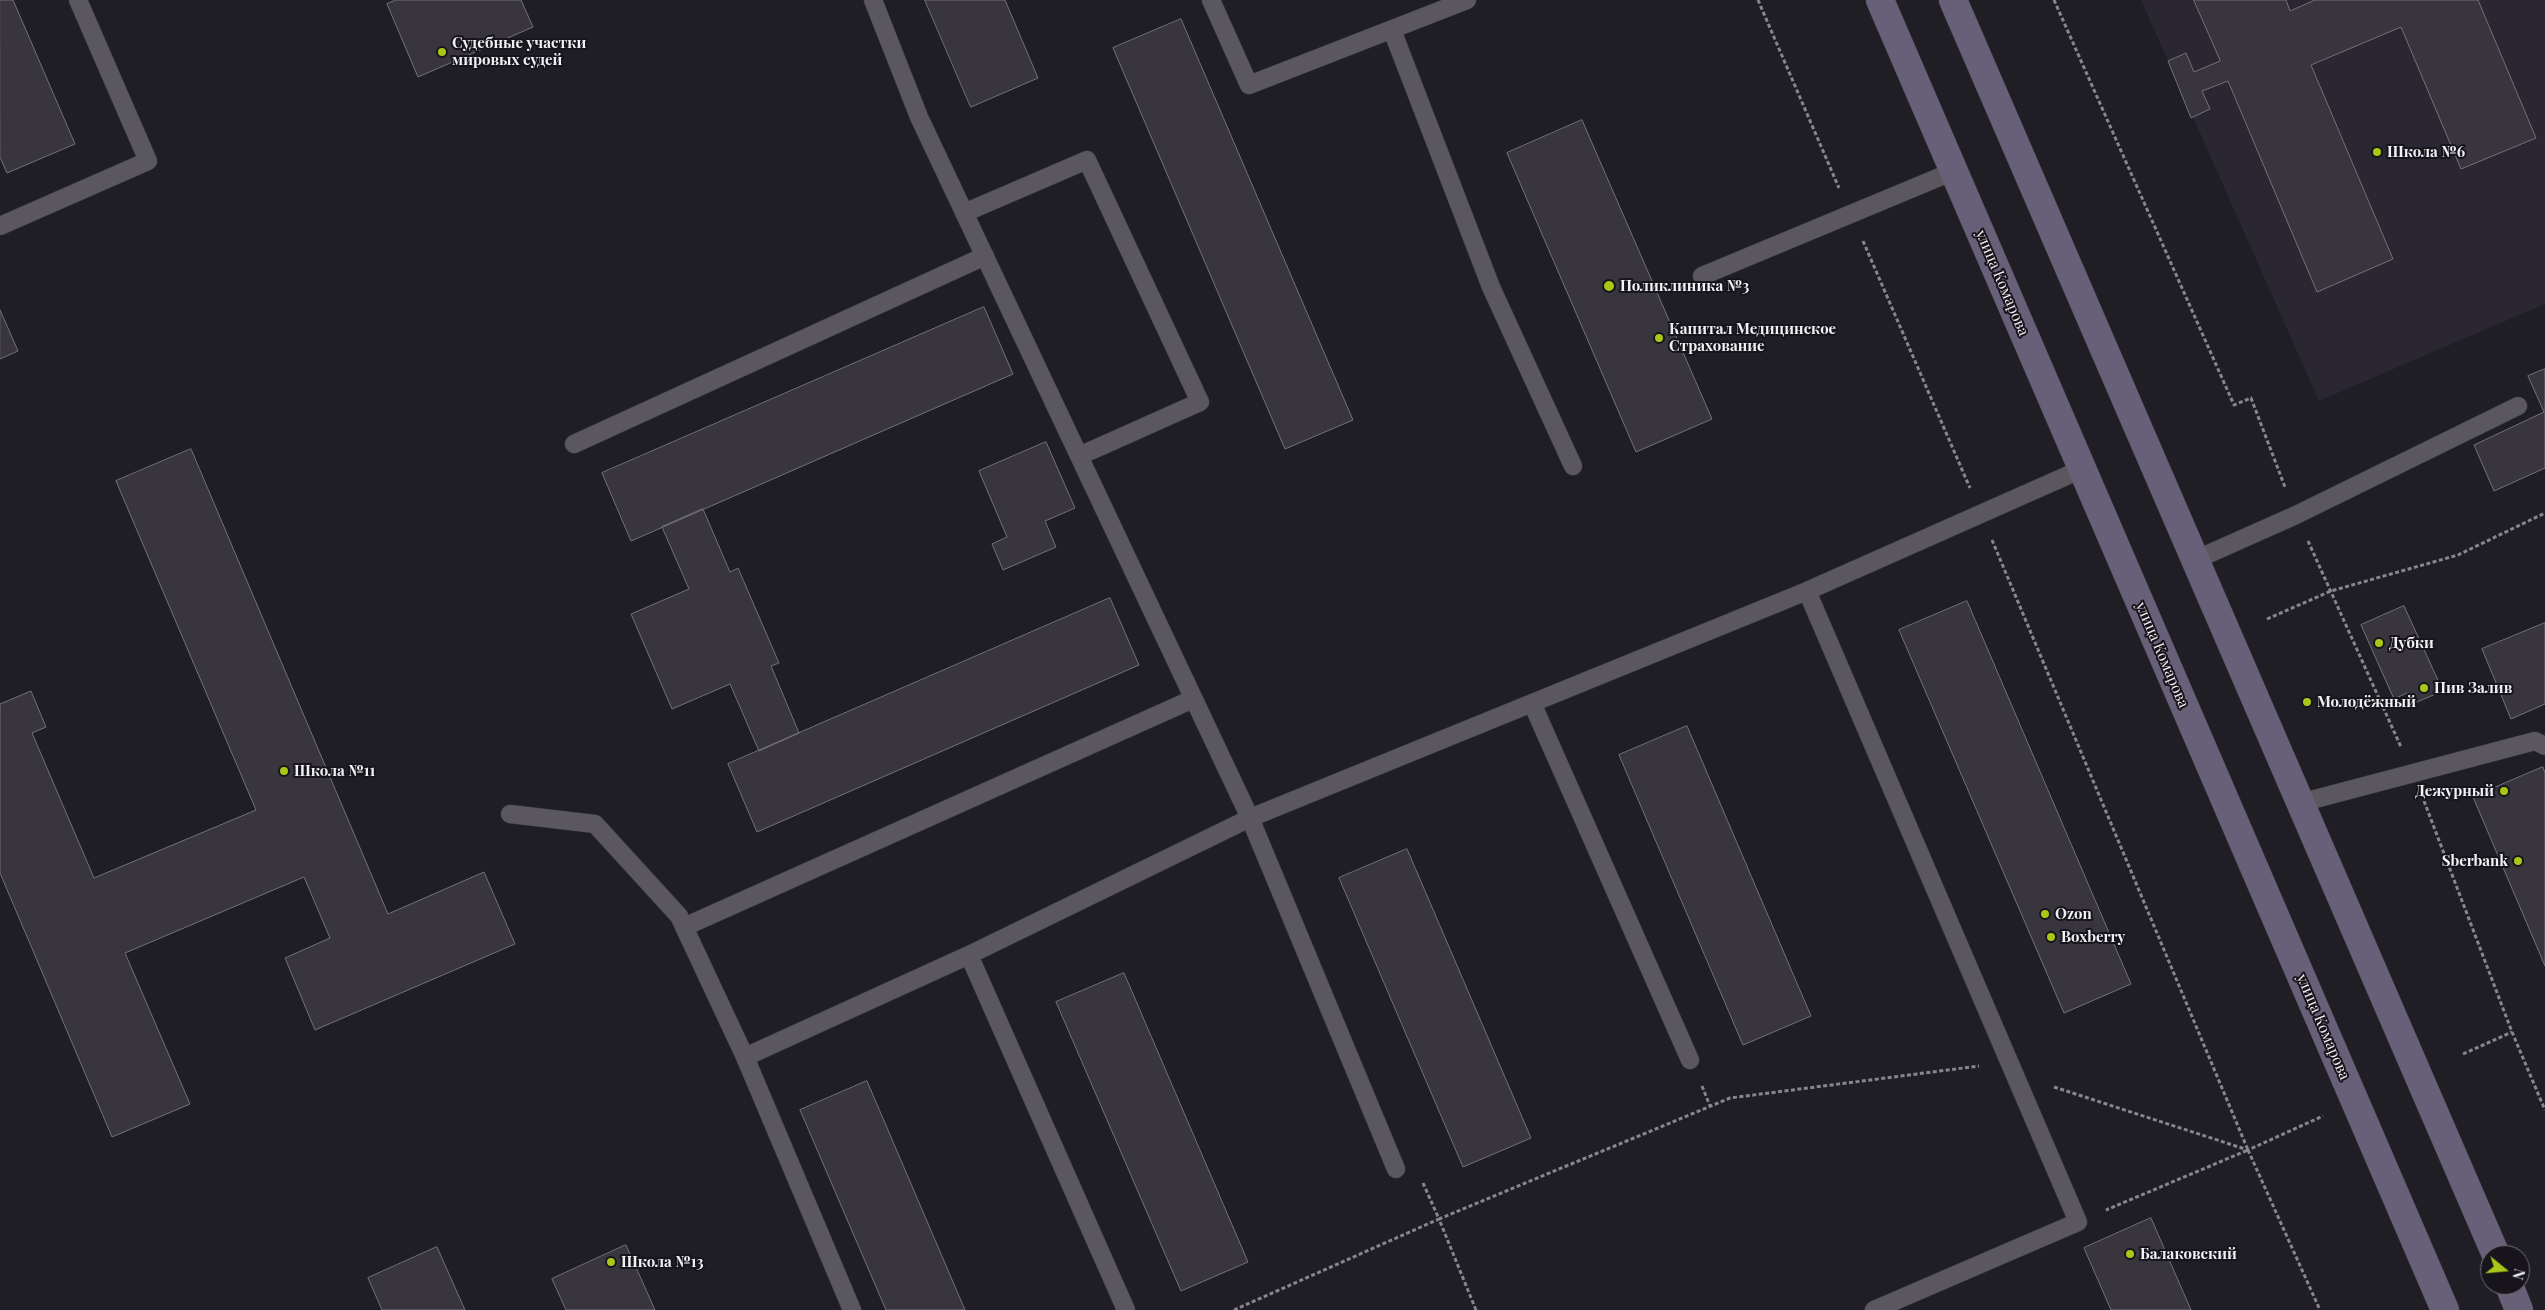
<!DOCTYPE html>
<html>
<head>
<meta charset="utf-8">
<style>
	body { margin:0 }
	#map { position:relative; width:2545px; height:1310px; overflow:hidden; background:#201e25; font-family:"Playfair Display",serif }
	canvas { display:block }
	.north { position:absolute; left:2480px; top:1245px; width:50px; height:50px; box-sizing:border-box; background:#17151b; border:1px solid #6e6d72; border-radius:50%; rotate:107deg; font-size:14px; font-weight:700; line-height:20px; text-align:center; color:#f1f0f5 }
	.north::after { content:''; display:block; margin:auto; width:18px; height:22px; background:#aac717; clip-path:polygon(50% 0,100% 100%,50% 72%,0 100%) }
</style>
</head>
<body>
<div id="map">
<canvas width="2545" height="1310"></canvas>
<div class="north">N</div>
</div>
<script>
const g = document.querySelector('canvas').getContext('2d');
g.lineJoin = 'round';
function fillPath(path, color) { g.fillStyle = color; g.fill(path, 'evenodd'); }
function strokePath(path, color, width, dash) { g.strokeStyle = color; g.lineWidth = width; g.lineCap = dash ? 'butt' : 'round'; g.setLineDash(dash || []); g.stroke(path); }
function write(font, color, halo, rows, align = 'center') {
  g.font = font + ' "Playfair Display",serif'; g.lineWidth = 4; g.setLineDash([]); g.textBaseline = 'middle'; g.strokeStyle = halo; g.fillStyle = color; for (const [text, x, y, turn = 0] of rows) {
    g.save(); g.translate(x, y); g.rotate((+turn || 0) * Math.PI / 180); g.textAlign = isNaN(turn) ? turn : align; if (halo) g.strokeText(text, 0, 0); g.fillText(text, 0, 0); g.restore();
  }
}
const built = new Path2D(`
	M2141 0H2545V304L2319 401Z`);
const building = new Path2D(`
	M0 0H13L75 144 7 173 0 157Z
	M396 0H521L533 27 418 77 387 4Z
	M925 0H1005L1038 78 971 107Z
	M2194 0H2286L2290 11 2315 0H2478L2536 138 2461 169 2401 27 2311 65 2393 259 2317 292 2228 81 2202 91 2210 109 2191 118 2168 61 2186 53 2194 72 2220 61Z
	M1181 19 1353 420 1285 449 1113 48Z
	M1582 120 1712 419 1636 452 1507 153Z
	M984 307 1013 374 631 541 602 473Z
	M0 310 18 351 0 359Z
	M2545 369V468L2494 491 2474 445 2544 412 2528 376Z
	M1046 442 1075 508 1045 521 1056 547 1003 570 992 544 1007 537 979 471Z
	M191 449 388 914 484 872 515 944 315 1030 285 958 330 938 304 877 125 953 190 1104 112 1137 0 873V704L31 691 46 727 32 733 94 878 256 810 116 481Z
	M703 509 730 572 738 568 779 663 771 666 799 733 759 751 730 684 672 709 631 614 689 589 662 527Z
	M1110 598 1139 665 757 832 728 764Z
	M1967 601 2131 984 2064 1013 1899 630Z
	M2404 606 2443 691 2412 704 2407 693 2394 699 2361 625Z
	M2545 623V704L2511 719 2482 649Z
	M1687 726 1811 1016 1743 1045 1619 755Z
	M2543 767 2545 773V966L2473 797Z
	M1407 849 1531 1138 1463 1167 1339 878Z
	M1124 973 1248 1262 1181 1291 1056 1002Z
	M867 1081 965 1310H886L800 1110Z
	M2151 1218 2191 1310H2111L2084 1248Z
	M626 1245 655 1310H566L552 1279Z
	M437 1247 465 1310H382L368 1278Z`);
const path = new Path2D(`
	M1758 0 1839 188
	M2054 0 2234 405 2251 398 2285 487
	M1863 241 1970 488
	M1992 540 2248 1150 2106 1210
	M2308 541 2401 747
	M2267 619 2331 591 2458 555 2545 513
	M2424 801 2512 1032 2545 1110
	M2463 1054 2512 1032
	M1702 1086 1710 1106
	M2054 1087 2248 1150 2323 1116
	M2248 1150 2320 1310
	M1423 1183 1439 1219 1730 1098 1979 1066
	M1234 1310 1439 1219 1476 1310`);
const service = new Path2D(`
	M873 0 919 117 1250 818 1807 591 2082 469
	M1211 0 1249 85 1467 0
	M1392 30 1491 287 1573 466
	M964 213 1087 160 1200 402 1079 456
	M0 226 148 161 78 0
	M1702 276 1954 171
	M574 444 985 256
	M2195 560 2296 515 2518 406
	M1807 591 2078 1222 1874 1310
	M1532 703 1690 1060
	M2300 803 2535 741 2545 746
	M510 814 595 824 679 916 745 1057 969 955 1250 818 1396 1169
	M684 927 1193 699
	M969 955 1126 1310
	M745 1057 852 1310`);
const secondary = new Path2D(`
	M1880 0 2445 1310
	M1953 0 2496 1255
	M2509 1285 2519 1310`);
const markers = [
	[442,52,5,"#aac717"],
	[2377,152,5,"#aac717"],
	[1609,286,6,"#aac717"],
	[1659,338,5,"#aac717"],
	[2379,643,5,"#aac717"],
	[2424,688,5,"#aac717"],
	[2307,702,5,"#aac717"],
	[284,771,5,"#aac717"],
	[2504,791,5,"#aac717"],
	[2518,861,5,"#aac717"],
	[2045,914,5,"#aac717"],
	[2051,937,5,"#aac717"],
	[2130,1254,5,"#aac717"],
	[611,1262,5,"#aac717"]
];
const poiNames = [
	["Судебные участки",452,43],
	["мировых судей",452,60],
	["Школа №6",2387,152],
	["Поликлиника №3",1620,286],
	["Капитал Медицинское",1669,329],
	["Страхование",1669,346],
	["Дубки",2389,643],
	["Пив Залив",2434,688],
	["Молодёжный",2317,702],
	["Школа №11",294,771],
	["Дежурный",2494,791,"right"],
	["Sberbank",2508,861,"right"],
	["Ozon",2055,914],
	["Boxberry",2061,937],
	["Балаковский",2140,1254],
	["Школа №13",621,1262]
];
const streetNames = [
	["улица Комарова",2002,283,67],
	["улица Комарова",2162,655,67],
	["улица Комарова",2323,1027,67]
];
fillPath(built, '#2a2632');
fillPath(building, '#38353d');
strokePath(building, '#737179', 1);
strokePath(service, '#3d3b41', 19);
strokePath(secondary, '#3d3b41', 29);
strokePath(path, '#88868c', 3, [4, 2.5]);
strokePath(service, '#5a575f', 18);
strokePath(secondary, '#686078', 28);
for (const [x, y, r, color] of markers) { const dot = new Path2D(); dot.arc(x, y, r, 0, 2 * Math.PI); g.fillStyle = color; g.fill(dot); strokePath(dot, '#17151b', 2); }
write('bold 15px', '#f1f0f5', '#17151b', poiNames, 'left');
write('15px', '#f1f0f5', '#17151b', streetNames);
</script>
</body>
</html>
